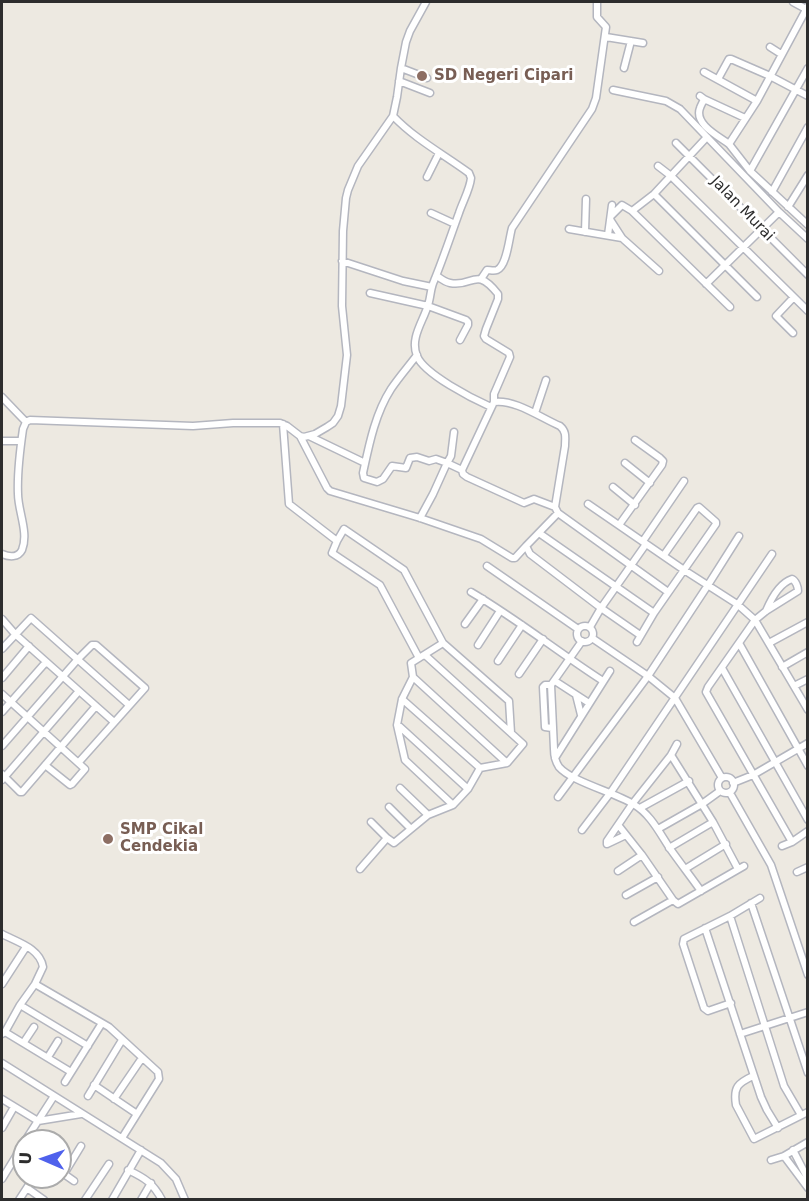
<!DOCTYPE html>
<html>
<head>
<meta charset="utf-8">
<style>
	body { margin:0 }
	#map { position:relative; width:809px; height:1201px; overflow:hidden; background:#ede9e1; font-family:"DejaVu Sans",sans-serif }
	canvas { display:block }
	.frame { position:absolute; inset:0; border:3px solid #2d2d2d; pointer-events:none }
	.north { position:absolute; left:12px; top:1129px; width:60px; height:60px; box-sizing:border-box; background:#fff; border:2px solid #ababab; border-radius:50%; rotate:272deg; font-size:16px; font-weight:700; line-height:24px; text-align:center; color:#2d2d2d }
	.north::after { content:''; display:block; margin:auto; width:21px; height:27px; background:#4f61ec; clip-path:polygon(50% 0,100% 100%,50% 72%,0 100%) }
</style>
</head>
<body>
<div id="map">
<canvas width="809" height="1201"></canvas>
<div class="frame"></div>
<div class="north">U</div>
</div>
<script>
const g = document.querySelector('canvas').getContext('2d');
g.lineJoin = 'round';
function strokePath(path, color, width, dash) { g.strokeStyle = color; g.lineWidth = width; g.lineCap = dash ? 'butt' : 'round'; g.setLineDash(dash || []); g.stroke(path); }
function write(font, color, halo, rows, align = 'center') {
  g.font = font + ' "DejaVu Sans",sans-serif'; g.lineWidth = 6; g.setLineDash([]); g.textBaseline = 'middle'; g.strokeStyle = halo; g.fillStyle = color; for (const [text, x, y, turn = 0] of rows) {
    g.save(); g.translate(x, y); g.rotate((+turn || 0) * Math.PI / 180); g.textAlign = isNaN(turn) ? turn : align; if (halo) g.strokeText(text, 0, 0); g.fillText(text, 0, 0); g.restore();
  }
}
const minor = new Path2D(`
	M793 2 806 9
	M808 6 757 101 729 144 750 171 808 225
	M606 37 643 43
	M770 47 781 54
	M401 68 427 78
	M624 68 631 41
	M704 72 757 101
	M718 79 729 59H731L770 76 808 96
	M399 81 430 93
	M613 90 666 101 680 109 779 212 808 239
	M700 96 704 99 745 118
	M704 99C703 102 701 105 700 108 694 124 718 136 729 144
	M393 116C415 139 443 154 469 173L471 178C470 189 463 201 459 213 451 235 443 259 434 281 430 289 431 299 427 308 422 323 410 339 417 356 424 374 473 399 491 407
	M676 143 808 275
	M658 166 671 176 808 311
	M750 171 808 68
	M427 177 439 153
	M772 192 808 127
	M654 194 757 297
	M788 207 808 175
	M632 211 654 194 707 137
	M431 213 455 224
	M611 216 622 205 632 211 730 307
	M611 221 622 238
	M569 229 622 238 659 271
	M585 232 586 199
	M608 235 612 205
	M342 261 403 281 432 287
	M437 276C441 279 445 282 450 283 473 288 475 265 498 294V299L486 329 484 336 486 339 509 353 510 357 494 394V402
	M481 279 487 270C490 270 494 271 497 270 507 266 509 238 512 228L592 109 596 98 606 27 597 17V2
	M706 284 779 212
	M370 293 428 306 466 320 468 322V325L460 340
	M793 333 776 316 793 298
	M417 355C408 367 399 377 391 389 375 414 369 445 363 473L364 478 377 482 383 479 392 466 406 468 410 458 417 457 429 461 436 459 447 463 433 494 420 518
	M2 397 26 422
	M535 413 546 380
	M283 424 289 504 337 541 332 553 380 585 419 658
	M454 432 451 456 447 463 462 470
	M300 436 327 488 330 491 420 518 481 539 512 558H515L526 546
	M309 436 365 463
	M2 441H21
	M625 463 650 483
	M613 487 635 505
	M588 504 684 570 737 604 755 620 808 710
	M555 507 534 499 524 503 467 477 463 474 462 470 494 402C515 399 541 418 560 426 567 432 565 438 565 446L555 507 558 513 668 592
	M558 513 526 546 530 554 601 608 640 635
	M619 525 662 465 663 461 660 458 635 440
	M539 533 654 613
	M337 541 344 529 404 570 443 643 411 663 413 677 402 699 397 725 405 760 453 805 468 789
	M643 541 684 481
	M2 554C9 557 18 558 22 550 29 533 18 511 18 494 17 473 20 450 23 429L26 422 30 420 193 426 233 423H280L287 426 300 436 304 437 315 434 327 427 333 423 338 416 341 406 347 355 342 306 343 231 346 198 348 190 358 166 393 116 397 97 401 68 406 42 410 31 426 2
	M487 566 578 629
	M471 592C517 619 558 652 603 681
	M766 611C771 599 780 583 792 579 796 581 798 587 798 591L766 611 755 620 708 687 706 692 792 842
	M2 619 15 634 114 722
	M465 624 483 599
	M577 634a8 8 0 1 1 16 0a8 8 0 1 1-16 0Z
	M590 627 601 608 646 544
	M592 638 648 676 675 698 722 778
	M582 641 551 685 554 749C554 756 555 761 559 767 572 782 614 792 633 804 651 814 660 834 671 850 681 864 691 877 701 891
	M637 642 654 613 716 524V522L699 507 697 508 664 555
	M443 643 509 701 511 733
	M739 643 808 766
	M769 643 808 622
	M478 645 500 611
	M2 649 31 618 129 705
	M498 661 522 625
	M782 667 808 652
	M722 668 808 820
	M519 674 543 639
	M413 677 507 763 523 744 425 655
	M2 678 29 646
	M555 681 589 703
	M551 685H545L543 687 545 727 552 728
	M794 686 808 679
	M2 694 85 769 72 784 70 785 45 765
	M576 695 581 715
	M402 699 480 768 507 763
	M2 712 46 662
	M398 725 468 789 480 768
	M2 746 78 659 92 645H96L145 688 79 762
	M671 755 713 822 738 869
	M555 758 610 671
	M2 774 20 792H22L96 706
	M718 785a8 8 0 1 1 16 0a8 8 0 1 1-16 0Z
	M2 780 79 691
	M733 783 753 775 808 743
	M400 788 428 815
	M730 793 771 865 808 975
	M558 797 648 676 708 585 739 536
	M389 807 411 829
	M640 808 689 781
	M619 826 642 855 673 900 678 904 744 866
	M658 829 702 804 720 791
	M582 830 611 792 772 554
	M387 838 394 843 428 815 453 805
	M607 844V841L633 803 671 755 677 744
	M607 844 626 835
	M782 846 792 842 808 831
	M669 848 713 822
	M360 869 387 838 371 822
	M685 869 726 844
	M618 871 642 855
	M797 872 808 867
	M626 895 658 877
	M751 903 808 1073
	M730 916 784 1086 801 1115
	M634 922 673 900
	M705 928 761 1097 767 1110 778 1128
	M2 934C17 942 40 948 43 967L35 984 20 1005 5 1032
	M2 984 26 947
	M35 984 109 1027 158 1072 159 1079 122 1138
	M731 1003 708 1011 704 1008 683 944 684 939 730 916 760 898
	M20 1005 88 1046
	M2 1034 5 1032 71 1072
	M740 1034 808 1012
	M24 1042 34 1027
	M48 1057 58 1041
	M2 1063 161 1163 176 1179 185 1200
	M753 1076C738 1083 733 1087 736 1105L754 1139 808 1112
	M65 1082 102 1023
	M94 1085 137 1114
	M88 1096 122 1040
	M2 1099 38 1121 81 1114
	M114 1099 142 1058
	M2 1128 14 1107
	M29 1135 39 1141
	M25 1141 54 1096
	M793 1150 808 1179
	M784 1156 808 1188
	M771 1160 784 1156 808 1142
	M128 1170C145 1178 153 1183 162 1200
	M60 1171 64 1174 81 1146
	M64 1174 74 1181
	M2 1179 24 1143
	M27 1188 44 1200
	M19 1200 34 1177
	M85 1200 109 1164
	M112 1200 141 1150
	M141 1200 151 1183`);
const markers = [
	[422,76,6,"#8d6e63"],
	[108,839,6,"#8d6e63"]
];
const educationNames = [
	["SD Negeri Cipari",434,76],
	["SMP Cikal",120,830],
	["Cendekia",120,847]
];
const streetNames = [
	["Jalan Murai",742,209,46]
];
strokePath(minor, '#b4b6bf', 9);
strokePath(minor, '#fff', 6);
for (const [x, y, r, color] of markers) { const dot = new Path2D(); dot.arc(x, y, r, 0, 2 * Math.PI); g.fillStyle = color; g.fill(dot); strokePath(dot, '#fff', 2); }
write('bold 15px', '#785e54', '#fff', educationNames, 'left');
write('15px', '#2d2d2d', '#fff', streetNames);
</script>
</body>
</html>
